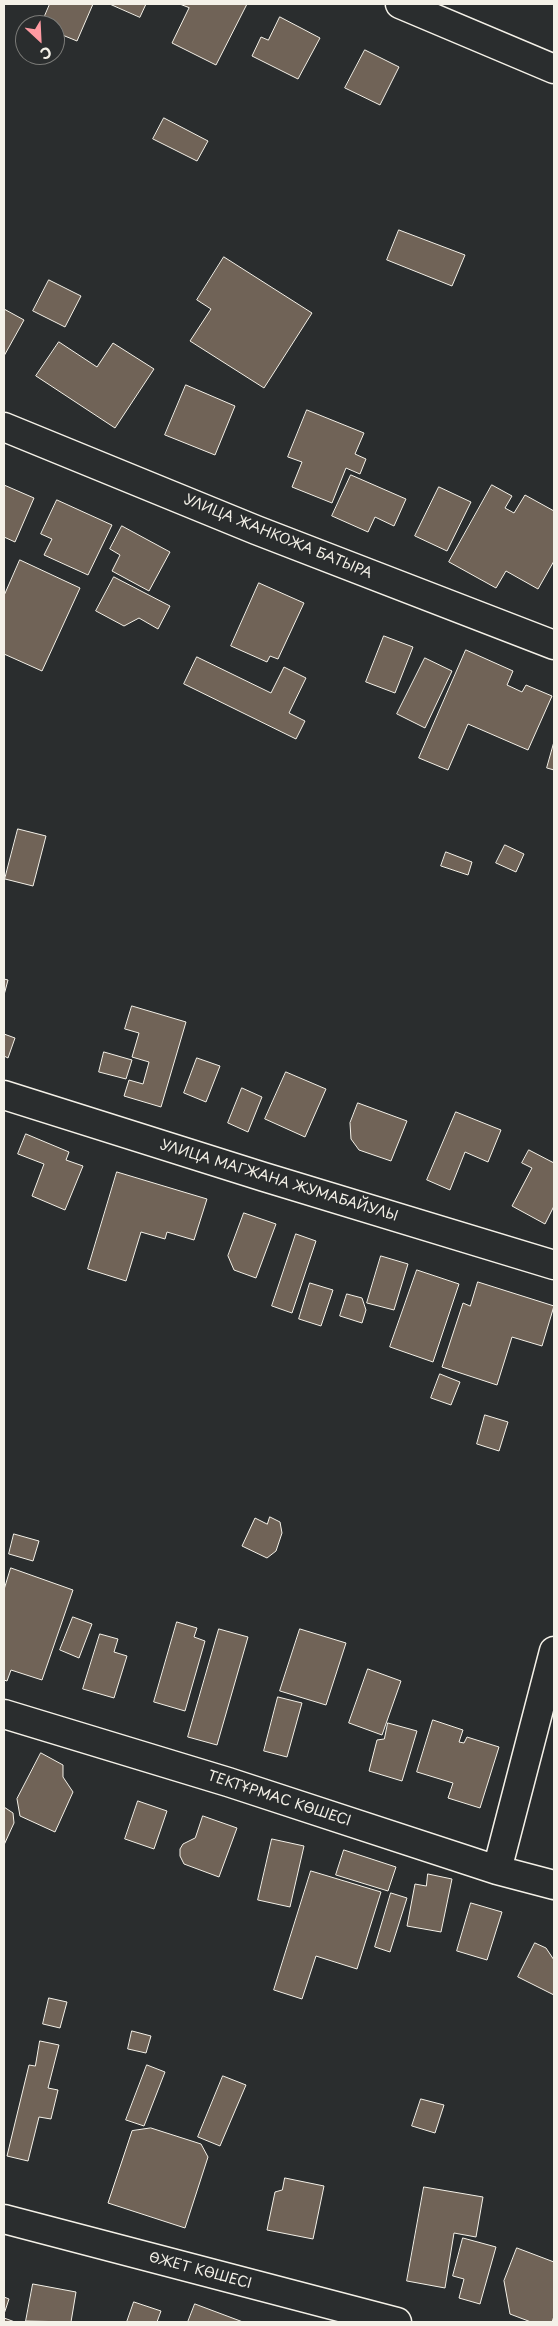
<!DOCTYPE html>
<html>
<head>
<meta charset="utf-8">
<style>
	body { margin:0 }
	#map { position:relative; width:558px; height:2326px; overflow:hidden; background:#2a2d2e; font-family:"Playpen Sans",sans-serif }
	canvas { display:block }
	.frame { position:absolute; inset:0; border:5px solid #f4f1e8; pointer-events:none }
	.north { position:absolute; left:15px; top:15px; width:50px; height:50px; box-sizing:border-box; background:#2a2d2e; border:1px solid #7b7b78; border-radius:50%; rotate:155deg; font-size:14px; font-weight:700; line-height:20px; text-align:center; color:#f4f1e8 }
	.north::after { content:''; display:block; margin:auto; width:18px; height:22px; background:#ff9aa2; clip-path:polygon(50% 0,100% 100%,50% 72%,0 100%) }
</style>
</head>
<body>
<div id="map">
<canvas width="558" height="2326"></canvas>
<div class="frame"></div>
<div class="north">С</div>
</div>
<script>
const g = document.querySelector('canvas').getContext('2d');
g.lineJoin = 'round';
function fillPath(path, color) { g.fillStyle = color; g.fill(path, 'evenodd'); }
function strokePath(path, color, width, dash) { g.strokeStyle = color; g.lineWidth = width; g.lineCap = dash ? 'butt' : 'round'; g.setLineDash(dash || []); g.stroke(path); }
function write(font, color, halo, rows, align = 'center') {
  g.font = font + ' "Playpen Sans",sans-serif'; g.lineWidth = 4; g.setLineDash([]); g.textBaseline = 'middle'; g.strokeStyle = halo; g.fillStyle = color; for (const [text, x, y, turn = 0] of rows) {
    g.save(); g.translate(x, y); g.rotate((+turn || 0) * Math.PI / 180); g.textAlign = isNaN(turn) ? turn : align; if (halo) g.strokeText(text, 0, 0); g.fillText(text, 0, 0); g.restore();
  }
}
const building = new Path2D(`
	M50 4H93L77 41 55 32V25H41Z
	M110 4H146L140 17Z
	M180 4H247L216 65 172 43 189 8Z
	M280 17 320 38 298 79 252 56 261 37 268 40Z
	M365 50 399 67 380 105 345 88Z
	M164 118 208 141 197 161 153 139Z
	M399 230 465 255 452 286 387 260Z
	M224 257 312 313 264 388 190 341 211 309 197 300Z
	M49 280 81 296 65 327 33 311Z
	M4 309 24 320 4 356Z
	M59 342 97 367 113 343 154 369 115 428 36 376Z
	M186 385 235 406 215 455 165 435Z
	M307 410 364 433 355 454 366 459 360 474 346 468 332 503 292 487 302 462 288 457Z
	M351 475 406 499 394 526 375 517 368 532 332 516Z
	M4 485 34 498 15 542 4 537Z
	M492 485 512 496 505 508 514 513 525 495 554 511V561L538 589 506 571 496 588 449 562Z
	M439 487 471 502 447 551 415 536Z
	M57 500 112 525 88 575 44 555 52 539 41 534Z
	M122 526 170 552 149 591 112 571 120 555 110 549Z
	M20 560 80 588 42 671 4 654V596Z
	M114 577 170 606 158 629 139 618 124 626 96 611Z
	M259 583 304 603 278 659 270 656 267 662 231 646Z
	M384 636 413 647 395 693 366 682Z
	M466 650 513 671 507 685 522 692 526 685 552 696 528 750 468 724 448 770 419 758Z
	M197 657 271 693 284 667 306 678 289 713 305 721 296 739 184 684Z
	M425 658 452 671 425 728 397 714Z
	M554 742V770L547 768Z
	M18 829 46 836 33 886 5 879Z
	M505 845 524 854 516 872 496 863Z
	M446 852 472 862 468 875 441 866Z
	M4 979 8 980 4 995Z
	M132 1006 186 1022 161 1107 124 1096 129 1080 143 1084 149 1062 132 1057 139 1033 125 1029Z
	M4 1034 15 1038 8 1058 4 1056Z
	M104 1052 132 1060 126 1079 99 1072Z
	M197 1058 220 1066 206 1102 184 1093Z
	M286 1072 326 1089 305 1137 265 1119Z
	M242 1088 262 1097 248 1132 228 1123Z
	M358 1103 407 1121 391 1161 359 1150 351 1139 350 1123Z
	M456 1112 501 1130 488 1162 465 1152 450 1190 427 1180Z
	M26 1134 69 1152 66 1160 83 1166 65 1210 32 1196 44 1164 18 1154Z
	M529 1150 554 1163V1206L545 1224 512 1206 532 1168 522 1163Z
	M117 1172 207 1199 194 1240 167 1232 165 1239 141 1232 126 1281 88 1269Z
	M244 1213 276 1224 256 1278 234 1270 228 1256Z
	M296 1234 316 1241 292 1313 272 1306Z
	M381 1256 408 1264 394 1310 367 1303Z
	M417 1270 459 1284 433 1362 390 1347Z
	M478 1282 554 1306 542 1346 512 1337 497 1385 442 1367 463 1303 470 1306Z
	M310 1283 333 1290 321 1326 299 1319Z
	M347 1294 362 1298 366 1310 362 1323 340 1316Z
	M440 1374 460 1382 451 1405 431 1398Z
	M485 1415 508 1422 499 1451 477 1444Z
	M270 1517 280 1522 282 1533 276 1551 267 1558 242 1546 255 1518 267 1524Z
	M14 1534 39 1541 33 1561 9 1554Z
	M11 1568 73 1590 42 1680 11 1670 7 1681 4 1680V1590Z
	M73 1617 92 1624 79 1658 60 1650Z
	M177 1622 197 1628 194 1637 205 1641 185 1711 154 1702Z
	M219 1629 248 1637 217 1745 188 1737Z
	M300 1629 346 1643 326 1705 280 1691Z
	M100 1634 118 1639 114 1652 127 1656 114 1698 83 1689Z
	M368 1669 401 1681 382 1735 349 1723Z
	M278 1697 302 1703 287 1757 264 1751Z
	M433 1720 463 1730 459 1742 464 1743 467 1737 499 1747 480 1808 448 1798 453 1783 417 1772Z
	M388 1723 417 1731 402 1781 369 1771 377 1740 384 1739Z
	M41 1753 63 1765V1777L73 1792 55 1832 20 1816 17 1799Z
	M138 1801 167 1811 154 1849 125 1839Z
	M4 1807 13 1813 14 1823 4 1845Z
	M203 1816 237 1828 219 1877 184 1864 180 1856V1849L183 1844 195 1838Z
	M272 1839 304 1846 290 1907 258 1900Z
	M344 1850 396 1867 388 1891 336 1875Z
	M311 1871 381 1892 357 1969 316 1956 302 1999 274 1990Z
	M428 1874 452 1879 441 1932 407 1926 415 1884 426 1886Z
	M391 1893 407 1898 390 1952 375 1947Z
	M471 1903 502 1912 487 1960 457 1951Z
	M535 1943 546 1948 554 1960V1995L518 1977Z
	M49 1998 67 2002 60 2028 43 2024Z
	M132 2031 151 2036 146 2053 128 2049Z
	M40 2041 59 2045 48 2088 58 2090 51 2119 39 2117 28 2161 7 2156 29 2065 35 2066Z
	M147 2065 165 2072 144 2126 126 2120Z
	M223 2076 246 2085 220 2146 198 2137Z
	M421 2099 444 2105 435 2133 412 2126Z
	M151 2128 201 2144 208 2157 185 2228 108 2203 132 2131Z
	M285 2178 324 2186 313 2239 267 2230 275 2192 282 2190Z
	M424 2187 483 2197 476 2237 454 2233 445 2288 407 2281Z
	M463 2238 496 2247 480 2304 459 2298 464 2279 453 2276Z
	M517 2248 554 2262V2316L552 2322H531L510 2314 504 2281Z
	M33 2284 76 2292 71 2322 26 2321Z
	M4 2297 9 2299 4 2314Z
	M134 2302 161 2311 157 2322H127Z
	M195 2304 243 2322H188Z
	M4 2318 15 2322H4Z`);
const minor = new Path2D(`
	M400 4 554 69
	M4 427 256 530 554 645
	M4 1095 264 1177 554 1265
	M4 1714 228 1782 497 1870 554 1885
	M497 1870 554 1651
	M4 2219 397 2322`);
const streetNames = [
	["УЛИЦА ЖАНКОЖА БАТЫРА",278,537,22],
	["УЛИЦА МАГЖАНА ЖУМАБАЙУЛЫ",279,1181,17],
	["ТЕКТҰРМАС КӨШЕСІ",279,1799,18],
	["ӨЖЕТ КӨШЕСІ",200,2271,15]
];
fillPath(building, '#706357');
strokePath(building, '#f4f1e8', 1);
strokePath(minor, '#f4f1e8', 31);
strokePath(minor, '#2a2d2e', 28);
write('14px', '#f4f1e8', '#2a2d2e', streetNames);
</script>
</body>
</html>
